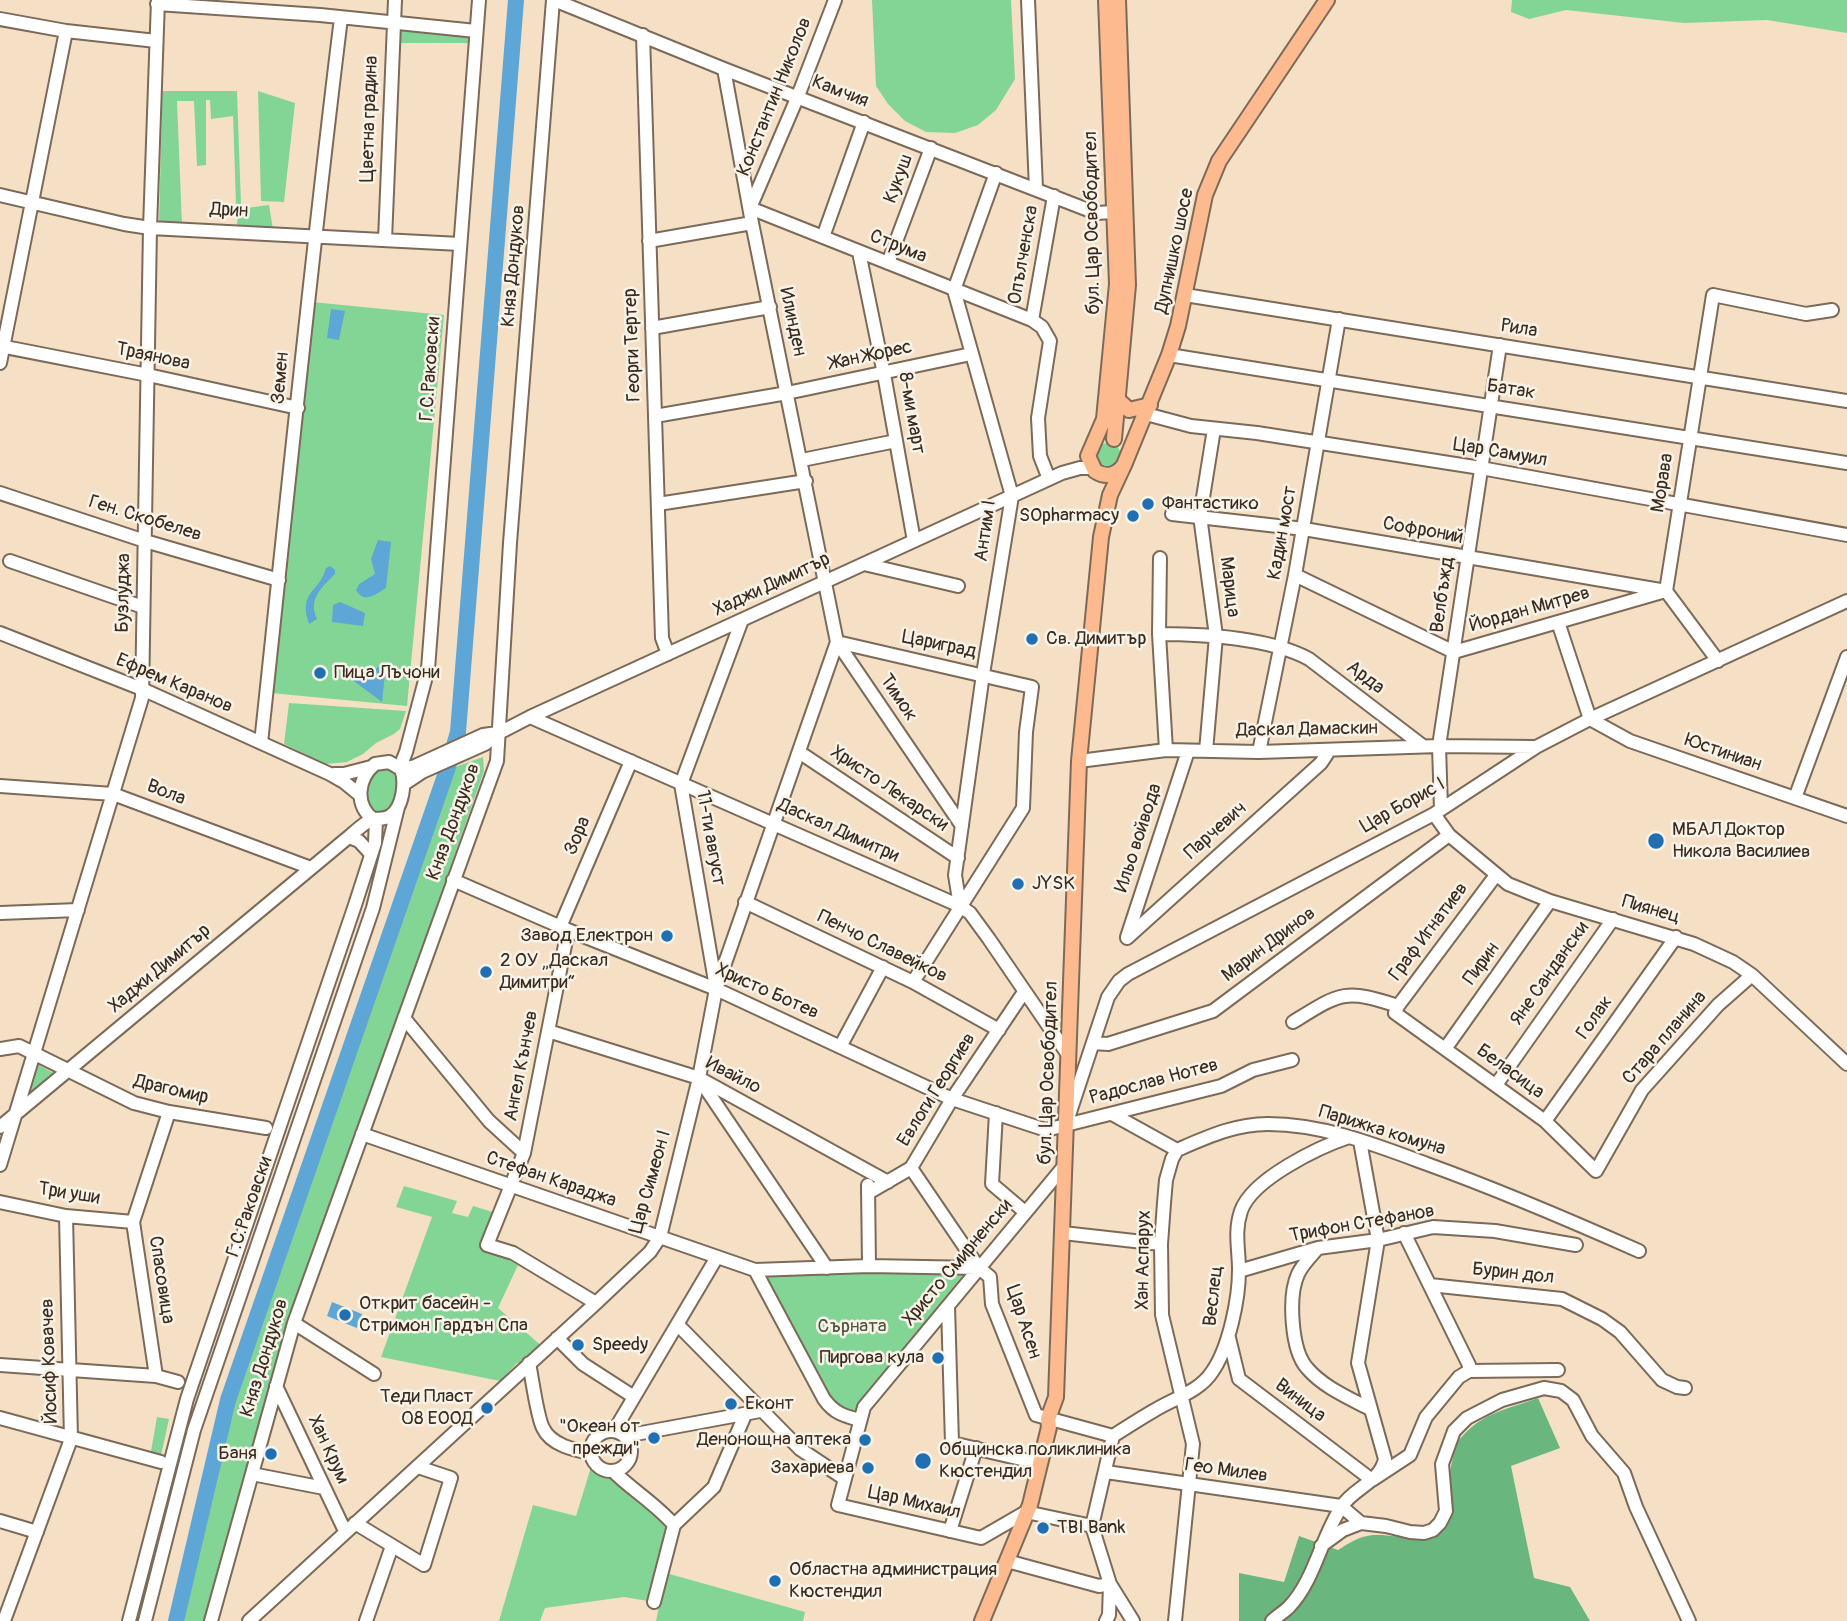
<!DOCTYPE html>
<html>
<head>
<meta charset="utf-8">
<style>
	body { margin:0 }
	canvas { display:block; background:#f5e0c6 }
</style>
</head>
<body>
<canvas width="1847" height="1621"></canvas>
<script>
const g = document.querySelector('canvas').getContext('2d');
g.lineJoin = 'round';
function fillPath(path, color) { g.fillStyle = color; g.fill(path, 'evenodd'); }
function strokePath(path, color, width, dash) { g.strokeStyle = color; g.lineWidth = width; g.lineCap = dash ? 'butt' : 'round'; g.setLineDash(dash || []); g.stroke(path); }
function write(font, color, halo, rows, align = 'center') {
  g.font = font + ' Pangolin,sans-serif'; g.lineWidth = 5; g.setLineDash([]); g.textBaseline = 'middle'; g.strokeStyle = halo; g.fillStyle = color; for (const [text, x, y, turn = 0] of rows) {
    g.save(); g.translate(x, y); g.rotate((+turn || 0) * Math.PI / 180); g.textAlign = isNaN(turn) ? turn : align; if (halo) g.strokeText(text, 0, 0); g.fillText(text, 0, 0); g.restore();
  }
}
const green = new Path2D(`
	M872 0H1011L1015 79 996 110 978 125 955 133 926 132 905 121 888 104 876 86Z
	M1512 0H1847V33L1767 20 1684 23 1566 10 1529 19 1511 12Z
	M396 28 473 33V43H395Z
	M156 91H237L241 205H236L233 116 211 119 210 100H206V165L197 166 194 101H177L182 225H159L162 104 156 105Z
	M258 91 295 103 284 202 261 201Z
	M269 205 273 229 236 231 239 209Z
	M312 302 444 315 407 706 271 693Z
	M1095 456a13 13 0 1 1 26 0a13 13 0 1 1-26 0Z
	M289 703 406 711 400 729 394 734 376 743 363 754 347 762 326 764 284 744Z
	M483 757 484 771 355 1138 207 1621H176L228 1400 447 770Z
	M382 768 395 770C403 786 395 811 377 814 360 803 365 776 382 768Z
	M37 1064 55 1074 32 1093 28 1092Z
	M404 1186 457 1201 452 1213 468 1217 473 1206 496 1213 484 1247 518 1265 498 1308 544 1348 525 1363H517L500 1381 381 1357 432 1217 396 1207Z
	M979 1268 860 1420 830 1408 755 1270Z
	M157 1417 169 1419 160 1460 150 1457Z
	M591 1467 628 1486 674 1525 654 1602 624 1597 545 1608 540 1621H499L533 1505 576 1516Z
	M666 1573 805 1612 803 1621H656Z`);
const forest = new Path2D(`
	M1538 1398 1560 1448 1511 1466 1534 1578 1570 1587 1590 1621H1239V1573L1284 1582 1299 1536 1338 1550C1349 1543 1360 1536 1373 1535 1397 1534 1416 1543 1438 1533L1455 1446C1476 1414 1505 1410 1538 1398Z`);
const water = new Path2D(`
	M331 309 345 311 339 340 327 338Z
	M378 540 391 542 386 588C377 593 365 605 356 590L359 584 375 574 371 559Z
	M330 566 335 570V574C321 588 308 599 317 619L309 624C298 590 319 594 326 568Z
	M340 602 365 613 363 626 332 622 333 605Z
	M386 664 382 702 351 679Z
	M332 1302 362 1314 357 1328 327 1316Z`);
const river = new Path2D(`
	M176 1621 228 1400 447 770 458 732 516 0`);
const minor = new Path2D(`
	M554 0 724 69 1096 213 1114 212
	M835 0 798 96 750 208 1032 320
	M1028 0 1036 189
	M157 4 320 15 476 31
	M0 19 66 31 156 41
	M643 35 662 638 668 654
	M724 69 752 223 837 642 962 826
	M0 195 124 224 150 228 460 244
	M823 237 864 122
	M385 240 395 0
	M649 241 752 223
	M859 252 884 374 914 541
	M888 263 931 148
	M1185 295 1847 401
	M652 328 770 307
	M0 346 148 375 298 408
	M1169 355 1847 463
	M0 363 66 31
	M1146 414 1191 426 1257 433 1481 468 1847 535
	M655 416 787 393 971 354
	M802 460 896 441
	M1049 479 1040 456 1038 418 1050 341 1042 327 1032 320 1054 196
	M0 493 145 541 279 580
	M658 504 806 481
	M1172 514 1304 529 1666 591
	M1160 558 1159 634 1166 750
	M10 561 143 607
	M864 564 958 586
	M1295 575 1454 652 1662 592
	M1558 622 1590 719 1630 741 1847 816
	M0 633 142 689 330 774 344 782 360 795
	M1159 634C1203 634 1270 638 1309 659L1423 746
	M1718 661 1666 591 1713 295 1806 314 1832 310
	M530 717 960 906 970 913 989 939 1069 1056
	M261 743C287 501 311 259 341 18
	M1206 751 1216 636 1200 516 1214 429
	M799 752 958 858
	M1259 752 1295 575 1339 319
	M1079 761 1166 750 1259 752 1439 746 1536 747
	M400 767 406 752 428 669 479 0
	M401 769 415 766 483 735 498 733
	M334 774H344L371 767
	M404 784 422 772 485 744 499 733 530 717 1062 473 1080 468H1092
	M0 786 113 794 311 868
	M1795 798 1847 657
	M1441 809 1439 746 1500 345
	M1434 814 1449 835 1508 884 1550 901 1694 944 1733 962 1752 975 1847 1064
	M349 837 359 841 371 854
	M1496 875 1398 1006 1395 1013 1545 1121 1596 1171 1642 1090 1718 1005 1752 975
	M453 880 568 930 716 989 952 1099 1046 1130 1201 1091 1221 1086 1253 1070 1292 1060
	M745 902 913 982 999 1030
	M960 906 955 875 983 674 1012 496 954 290 996 173
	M0 913 78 910
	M560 927 631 761
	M568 930 524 1153 487 1245 513 1253 596 1303
	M1127 937 1188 751
	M1127 938 1321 763 1329 751
	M716 987 681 784 742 620
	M404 1018 489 1121 524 1153
	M1293 1022C1340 993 1344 988 1398 1006
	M548 1031 699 1078 888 1182
	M1093 1043 1108 1044 1213 1011 1449 835
	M840 1047 883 967
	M0 1049 19 1046 134 1103 169 1112 266 1128
	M1445 1049 1550 901
	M702 1083 827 1268
	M1496 1085 1613 919
	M996 1113 992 1184 1025 1212
	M1112 1114 1177 1150C1207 1137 1235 1124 1268 1124 1323 1124 1376 1145 1427 1164 1499 1190 1569 1220 1639 1251
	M1069 1115 1108 997 1119 981 1128 974 1434 814 1536 747 1590 719 1847 601
	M1545 1121 1676 937
	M0 1127 345 840C353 834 364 822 373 819 379 818 384 820 390 816 403 808 406 782 401 769L389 762 375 764C357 779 355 805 373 819
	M362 1134 755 1270 869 1266 979 1268
	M0 1165 142 698 150 228 158 0
	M1065 1165 864 1407 838 1505 981 1538 1026 1512 1092 1526
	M911 1168 979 1268 990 1277 992 1304 1036 1415 1113 1436C1127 1427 1141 1418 1155 1410 1173 1399 1200 1391 1212 1372 1229 1348 1239 1299 1239 1270 1239 1249 1234 1232 1241 1211 1252 1179 1319 1147 1349 1137
	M868 1185 869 1266
	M868 1193 911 1168 952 1099 1024 992
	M0 1202 66 1216 133 1222
	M1063 1233 1161 1244
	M1404 1233 1469 1365V1371
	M1318 1248C1311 1256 1302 1265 1298 1274 1288 1296 1291 1350 1307 1368 1323 1387 1349 1398 1370 1409
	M755 1270 824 1399C834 1413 844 1416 860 1420
	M1239 1271 1318 1248 1378 1240 1433 1227 1495 1231 1576 1245
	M1430 1285 1562 1299 1602 1319 1620 1332 1662 1380 1677 1387 1685 1388
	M948 1306 952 1443 1034 1462
	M294 1323 374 1374
	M678 1325 800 1449 845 1479
	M557 1338 583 1364 634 1397
	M1229 1338 1239 1379 1372 1480 1410 1455 1426 1417 1459 1377 1469 1371
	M529 1363C532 1377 537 1417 543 1428 551 1445 574 1450 590 1453
	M0 1365 156 1376 178 1382
	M1469 1371 1558 1370
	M156 1376 133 1222 169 1112
	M276 1386 345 1531
	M0 1418 161 1462
	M591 1451a20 20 0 1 1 40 0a20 20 0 1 1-40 0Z
	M614 1431 717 1257
	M625 1436 760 1411
	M1113 1436 1092 1526 1110 1584 1133 1621
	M613 1471C632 1490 656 1504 674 1525
	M1106 1472 1341 1506 1361 1523
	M252 1474 324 1488
	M0 1521 37 1532
	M355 1523 424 1565 451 1478 418 1467
	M674 1525 714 1487 745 1415
	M950 1531 976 1448
	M1321 1546 1343 1530 1361 1523 1386 1526 1410 1532 1424 1533 1433 1530 1440 1523 1446 1511 1442 1464 1454 1431 1467 1418 1502 1400 1544 1388 1561 1391 1573 1400 1592 1436 1624 1473 1636 1507 1689 1621
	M1007 1561 1099 1586 1110 1584 1109 1615 1106 1621
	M654 1602 674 1525
	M5 1618 71 1439 66 1216
	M129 1621 187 1399 355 905 375 843 376 820
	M145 1621 194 1430 373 908 398 807
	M211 1621 294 1323 497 761 510 543 553 0
	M249 1621 596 1303 650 1252 660 1237 699 1078 716 989 837 642 1032 687 1026 732 1023 808 913 982
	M366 1621 392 1546
	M1175 1621 1193 1444 1162 1315 1161 1244 1164 1203 1166 1180 1172 1159 1177 1150
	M1272 1621C1277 1616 1284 1612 1289 1607 1315 1580 1321 1537 1342 1506 1355 1487 1380 1482 1385 1459L1358 1363 1378 1240 1360 1141`);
const major = new Path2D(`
	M1106 0 1117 284 1104 419 1088 456 1095 471C1106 478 1116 476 1124 465L1169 355 1178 326 1205 195 1219 161 1327 0
	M1118 400 1129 410 1150 405
	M1114 439 1128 285 1118 0
	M982 1621 1030 1505 1049 1427 1048 1419 1056 1397 1079 761 1101 537 1110 495 1124 465`);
const markers = [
	[1148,504,7,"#1f6fb2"],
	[1133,516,7,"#1f6fb2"],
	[1032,639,7,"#1f6fb2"],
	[320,673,7,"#1f6fb2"],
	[1656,841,9,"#1f6fb2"],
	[1018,884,7,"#1f6fb2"],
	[667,936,7,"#1f6fb2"],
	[486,972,7,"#1f6fb2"],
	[345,1315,7,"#1f6fb2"],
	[578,1345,7,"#1f6fb2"],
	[938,1358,7,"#1f6fb2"],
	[731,1404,7,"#1f6fb2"],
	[487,1408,7,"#1f6fb2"],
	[654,1438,7,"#1f6fb2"],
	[865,1440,7,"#1f6fb2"],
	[271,1454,7,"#1f6fb2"],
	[923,1461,9,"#1f6fb2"],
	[868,1468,7,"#1f6fb2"],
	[1043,1528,7,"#1f6fb2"],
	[775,1581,7,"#1f6fb2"]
];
const streetNames = [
	["Камчия",840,92,21],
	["Константин Николов",775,97,-68],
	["Цветна градина",370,119,-88],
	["Кукуш",899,179,-70],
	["Дрин",229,211,3],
	["бул. Цар Освободител",1093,223,-91],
	["Струма",898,247,22],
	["Дупнишко шосе",1175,251,-78],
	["Опълченска",1024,255,-80],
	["Княз Дондуков",514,266,-85],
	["Илинден",792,322,78],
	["Рила",1519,329,9],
	["Георги Тертер",633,345,-92],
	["Жан Жорес",871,356,-12],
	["Траянова",153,357,12],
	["Г.С.Раковски",431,369,-86],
	["Земен",281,378,-85],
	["Батак",1511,390,9],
	["8-ми март",911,413,80],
	["Цар Самуил",1500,453,10],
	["Морава",1663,483,-81],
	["Ген. Скобелев",145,519,17],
	["Антим I",986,531,-82],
	["Софроний",1423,531,10],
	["Кадин мост",1283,533,-80],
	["Хаджи Димитър",772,585,-25],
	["Марица",1229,587,83],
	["Бузлуджа",124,593,-89],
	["Велбъжд",1443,595,-82],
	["Йордан Митрев",1530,610,-16],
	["Цариград",939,645,12],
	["Арда",1365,678,37],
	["Ефрем Каранов",174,684,23],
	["Тимок",898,698,56],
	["Даскал Дамаскин",1307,730,-1],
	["Юстиниан",1723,753,19],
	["Христо Лекарски",889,789,34],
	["Вола",166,793,21],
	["Цар Борис I",1403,806,-29],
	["Княз Дондуков",454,822,-70],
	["Даскал Димитри",838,831,24],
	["Парчевич",1216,831,-42],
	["Зора",578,836,-67],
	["11-ти август",710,838,80],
	["Ильо войвода",1139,838,-72],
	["Пиянец",1651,910,16],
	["Граф Игнатиев",1429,932,-53],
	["Марин Дринов",1269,945,-37],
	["Пенчо Славейков",882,947,26],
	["Пирин",1482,964,-54],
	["Хаджи Димитър",160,969,-40],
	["Яне Сандански",1550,974,-55],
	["Христо Ботев",767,992,24],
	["Голак",1595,1018,-55],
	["Стара планина",1665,1038,-49],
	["Ангел Кънчев",522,1066,-79],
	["Беласица",1510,1072,36],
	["бул. Цар Освободител",1049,1073,-88],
	["Ивайло",733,1076,27],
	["Радослав Нотев",1154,1082,-15],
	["Драгомир",171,1090,13],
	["Евлоги Георгиев",937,1090,-58],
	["Парижка комуна",1382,1131,17],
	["Стефан Караджа",551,1180,19],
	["Цар Симеон I",651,1182,-74],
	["Три уши",69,1194,9],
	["Г.С.Раковски",250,1207,-71],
	["Трифон Стефанов",1362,1224,-10],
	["Хан Аспарух",1144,1260,-89],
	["Христо Смирненски",958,1263,-50],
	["Бурин дол",1513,1274,6],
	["Спасовица",161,1280,81],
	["Веслец",1214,1296,-84],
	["Цар Асен",1023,1322,72],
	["Княз Дондуков",265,1358,-73],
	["Йосиф Ковачев",50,1361,-92],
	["Виница",1300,1401,37],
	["Хан Крум",328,1450,65],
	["Гео Милев",1226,1471,8],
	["Цар Михаил",914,1503,13]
];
const poiNames = [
	["Фантастико",1162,504],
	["SOpharmacy",1119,516,"right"],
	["Св. Димитър",1046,639],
	["Пица Лъчони",334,673],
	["МБАЛ Доктор",1672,830],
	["Никола Василиев",1672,852],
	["JYSK",1032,884],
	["Завод Електрон",653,936,"right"],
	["2 ОУ „Даскал",500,961],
	["Димитри“",500,983],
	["Открит басейн -",359,1304],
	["Стримон Гардън Спа",359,1326],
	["Speedy",592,1345],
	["Пиргова кула",924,1358,"right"],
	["Теди Пласт",473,1397,"right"],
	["08 ЕООД",473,1419,"right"],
	["Еконт",745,1404],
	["\"Океан от",640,1427,"right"],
	["прежди\"",640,1449,"right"],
	["Денонощна аптека",851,1440,"right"],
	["Общинска поликлиника",939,1450],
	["Кюстендил",939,1472],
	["Баня",257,1454,"right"],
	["Захариева",854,1468,"right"],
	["TBI Bank",1057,1528],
	["Областна администрация",789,1570],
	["Кюстендил",789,1592]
];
const parkNames = [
	["Сърната",852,1327]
];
fillPath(green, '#83d596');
fillPath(forest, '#6ab67f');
fillPath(water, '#5ea6d5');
strokePath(river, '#5ea6d5', 16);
strokePath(minor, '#7c6a59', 16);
strokePath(major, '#7c6a59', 18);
strokePath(minor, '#fff', 12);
strokePath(major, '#fcba8e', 14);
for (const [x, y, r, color] of markers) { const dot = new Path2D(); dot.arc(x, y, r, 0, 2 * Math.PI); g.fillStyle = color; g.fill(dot); strokePath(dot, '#f7f3e8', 2.5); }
write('19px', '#3b2a1e', '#f7f3e8', streetNames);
write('19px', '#3b2a1e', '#f7f3e8', poiNames, 'left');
write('19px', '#4d553c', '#f7f3e8', parkNames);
</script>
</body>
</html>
